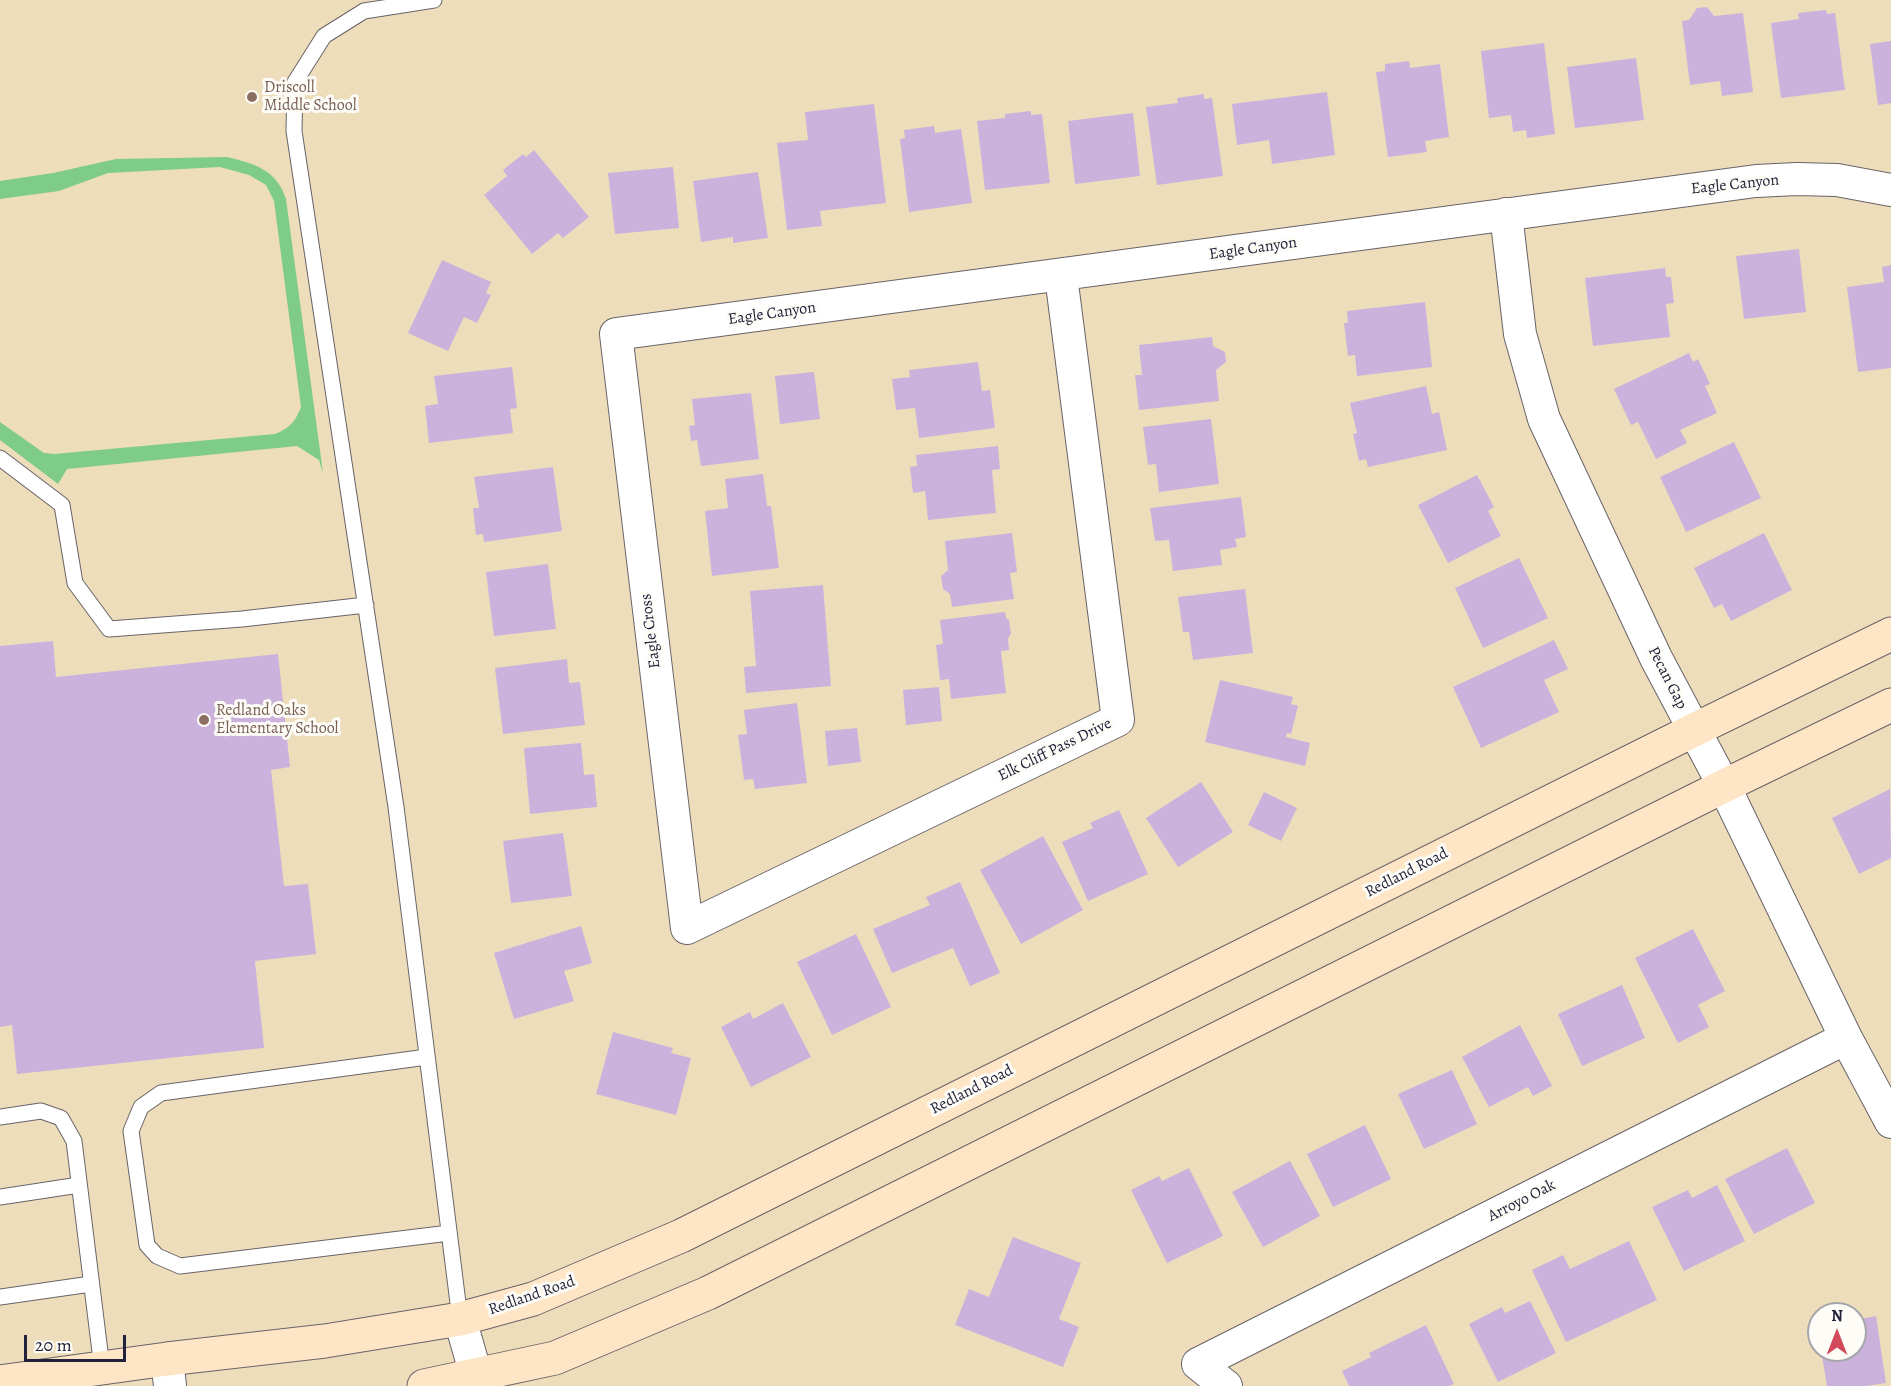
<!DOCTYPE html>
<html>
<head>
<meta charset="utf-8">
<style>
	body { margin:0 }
	#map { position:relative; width:1891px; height:1386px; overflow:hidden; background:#edb; font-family:Alegreya,serif }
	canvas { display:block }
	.north { position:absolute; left:1807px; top:1302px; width:60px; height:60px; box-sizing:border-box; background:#fdfcf7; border:2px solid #a5a5ac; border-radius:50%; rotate:0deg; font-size:16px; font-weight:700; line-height:24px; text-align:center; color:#22223b }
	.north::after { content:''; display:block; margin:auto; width:21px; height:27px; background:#d1495b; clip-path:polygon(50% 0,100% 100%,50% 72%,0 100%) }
	.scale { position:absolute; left:24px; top:1335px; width:102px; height:27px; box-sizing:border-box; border:3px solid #22223b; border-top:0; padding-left:8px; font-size:18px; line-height:21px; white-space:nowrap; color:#22223b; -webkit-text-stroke:4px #fdfcf7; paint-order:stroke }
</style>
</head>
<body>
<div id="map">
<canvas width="1891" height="1386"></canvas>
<div class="north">N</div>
<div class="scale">20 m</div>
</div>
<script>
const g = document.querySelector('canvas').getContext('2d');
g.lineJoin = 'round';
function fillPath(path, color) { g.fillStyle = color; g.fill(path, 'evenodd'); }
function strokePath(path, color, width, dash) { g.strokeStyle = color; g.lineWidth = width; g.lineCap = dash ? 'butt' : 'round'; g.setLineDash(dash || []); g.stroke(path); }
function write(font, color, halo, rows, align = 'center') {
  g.font = font + ' Alegreya,serif'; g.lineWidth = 6; g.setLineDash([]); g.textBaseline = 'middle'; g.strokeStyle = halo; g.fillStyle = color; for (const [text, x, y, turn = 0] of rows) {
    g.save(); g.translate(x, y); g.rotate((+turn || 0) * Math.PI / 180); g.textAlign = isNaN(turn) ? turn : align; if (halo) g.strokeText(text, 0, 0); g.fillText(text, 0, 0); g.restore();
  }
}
const green = new Path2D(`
	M227 157C255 164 276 169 286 199L323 473 319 460 297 446 67 469 58 484 0 440V422L44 453 54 454 275 434C290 428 295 422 301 407L274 201 266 185 249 175 220 167 108 173 59 191 0 199V181L53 173 116 159Z`);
const building = new Path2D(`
	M1707 7 1714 16 1743 13 1753 92 1722 96 1720 81 1690 85 1682 21 1689 20 1697 8Z
	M1826 10 1827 14 1835 13 1845 90 1781 98 1771 23 1799 19 1798 13Z
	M1891 41V103L1878 105 1870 44Z
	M1544 43 1555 134 1527 138 1526 130 1513 132 1511 115 1489 118 1481 51Z
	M1636 58 1644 120 1575 128 1567 67Z
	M1409 61 1410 68 1440 64 1449 137 1425 141 1427 152 1388 157 1376 72 1385 71V64Z
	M1327 92 1335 155 1272 164 1269 140 1237 145 1232 104Z
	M1204 94V99L1212 98 1223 176 1157 185 1146 107 1178 103 1177 98Z
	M874 104 886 203 820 211 822 226 787 230 777 143 808 140 805 112Z
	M1031 111V115L1042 114 1050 183 985 190 977 121 1005 118V114Z
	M1133 113 1140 176 1075 184 1068 121Z
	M934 126 935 133 961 129 972 203 909 212 900 139 905 138 904 130Z
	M534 150 589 217 563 238 558 233 532 254 484 195 507 176 503 170 523 154 526 157Z
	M673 167 679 228 615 234 608 173Z
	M758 172 768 238 733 243V237L701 242 693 181Z
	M1799 249 1806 312 1744 319 1736 256Z
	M442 260 491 282 486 293 491 295 477 323 464 317 448 351 408 333Z
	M1891 265V368L1858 372 1847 287 1884 282 1882 267Z
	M1665 268 1666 277H1671L1674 303 1666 304 1670 337 1593 346 1585 278Z
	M1425 302 1432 367 1357 376 1355 355 1348 356 1344 323H1348L1347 311Z
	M1212 337 1213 346 1225 352 1226 362 1216 370 1219 401 1139 410 1135 375H1142L1139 345Z
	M1689 353 1693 362 1698 359 1710 384 1705 386 1717 413 1680 430 1687 443 1656 459 1638 422 1631 425 1614 389Z
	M978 362 982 391 990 390 995 428 919 438 915 408 896 410 892 379 910 377 909 370Z
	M512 367 517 408 510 409 513 433 429 443 425 406 438 404 434 376Z
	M814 372 820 419 780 424 775 376Z
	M1426 386 1432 414 1439 412 1447 450 1368 467 1366 459 1359 461 1353 434 1357 433 1350 403Z
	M751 393 759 459 701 466 697 440 691 441 689 426 695 425 692 399Z
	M1211 419 1219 484 1159 492 1156 464 1148 465 1143 427Z
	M1734 442 1761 498 1686 532 1660 477Z
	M998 446 1000 469 992 470 996 513 928 520 925 491 913 493 910 467 917 466 916 455Z
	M553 467 562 531 484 542 483 534 476 535 473 508H479L474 477Z
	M763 474 767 506H771L779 568 712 576 705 511 728 508 725 479Z
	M1477 475 1494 507 1488 511 1501 536 1448 563 1418 505Z
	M1241 497 1246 537 1235 539 1237 547 1220 550 1222 565 1173 571 1169 540 1155 541 1150 508Z
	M1012 533 1017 572 1010 573 1014 599 952 607 950 594 943 589 941 576 948 570 945 541Z
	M1764 533 1792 590 1731 621 1722 604 1714 608 1694 568Z
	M1519 558 1548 618 1483 648 1455 588Z
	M548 564 556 629 494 636 486 572Z
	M823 585 831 686 746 693 744 667 756 666 750 591Z
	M1245 589 1253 653 1193 660 1189 632H1183L1178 597Z
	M1005 612 1006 618 1009 620 1011 634 1008 638 1009 650 1001 651 1006 693 951 699 949 679 940 680 936 645 943 644 940 620Z
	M1554 640 1568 669 1544 680 1559 712 1481 748 1453 687Z
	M53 641 56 677 278 654 290 767 271 770 284 886 308 884 316 954 255 961 264 1048 17 1074 12 1025 0 1027V646Z
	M567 659 569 683 580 682 585 725 503 734 495 668Z
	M1220 680 1293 697 1291 704 1298 706 1291 734 1287 733 1286 737 1310 743 1305 766 1205 742Z
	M939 687 942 721 906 725 903 690Z
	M797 703 807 783 755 789 753 779 744 780 738 735 747 734 744 710Z
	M857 728 861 762 828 766 825 731Z
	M581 743 584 775 594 774 597 807 530 814 524 748Z
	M1201 782 1233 832 1178 867 1146 818Z
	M1890 789 1891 858 1859 874 1832 818Z
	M1264 792 1297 808 1281 841 1248 825Z
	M1119 810 1148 874 1088 901 1062 842 1093 828 1090 823Z
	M563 833 572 896 511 903 503 841Z
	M1043 836 1083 910 1021 944 980 870Z
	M960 882 1000 973 970 986 953 948 892 973 873 929 930 905 926 897Z
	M581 926 592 963 564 971 574 1001 514 1019 494 953Z
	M1693 929 1725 991 1698 1005 1709 1027 1678 1043 1635 958Z
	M856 934 891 1007 832 1035 797 962Z
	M1622 985 1645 1038 1582 1066 1558 1014Z
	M783 1003 811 1057 751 1087 721 1027 750 1012 753 1019Z
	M1520 1025 1552 1086 1533 1096 1528 1087 1489 1107 1462 1057Z
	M613 1032 673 1048 671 1053 691 1058 676 1115 596 1094Z
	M1452 1070 1477 1124 1424 1149 1398 1094Z
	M1365 1125 1391 1179 1333 1207 1307 1154Z
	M1787 1148 1815 1203 1754 1234 1725 1179Z
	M1290 1161 1320 1216 1263 1247 1232 1192Z
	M1189 1168 1223 1236 1167 1263 1131 1190 1159 1176 1162 1181Z
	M1717 1185 1745 1241 1684 1271 1652 1207 1688 1190 1692 1198Z
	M1013 1237 1081 1263 1059 1319 1079 1327 1063 1367 955 1325 969 1289 989 1297Z
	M1629 1241 1657 1300 1566 1342 1532 1270 1563 1255 1570 1269Z
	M1530 1301 1556 1353 1498 1382 1469 1324 1502 1307 1505 1313Z
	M1876 1316 1886 1383 1866 1386H1827L1821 1350H1855V1320Z
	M1426 1325 1454 1384 1449 1386H1349L1342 1371 1371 1357 1369 1353Z`);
const lane = new Path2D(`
	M434 0 364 11 324 36 295 82 294 131 396 807 460 1319
	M0 458 62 505 75 583 109 629 242 619 366 605
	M427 1057 161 1093 141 1107 131 1131 147 1245 157 1256 180 1266 449 1233
	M0 1117 41 1111 61 1118 74 1141 102 1368
	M0 1197 79 1185
	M0 1297 91 1284`);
const street = new Path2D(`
	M1506 214 1520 334 1544 419 1656 658 1724 786 1846 1038 1891 1122
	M1061 276 1118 720 687 928 616 334 1756 181 1797 179 1837 180 1891 190
	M460 1319 476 1375
	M167 1359 170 1386
	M1226 1386 1198 1364 1846 1038`);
const secondary = new Path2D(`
	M0 1382 167 1359 325 1341 460 1319 533 1299 681 1236 1694 730 1891 634
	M424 1386 555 1358 708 1293 1724 786 1891 705`);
const markers = [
	[252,97,6,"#8d6e63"],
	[204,720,6,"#8d6e63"]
];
const educationNames = [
	["Driscoll",264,88],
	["Middle School",264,106],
	["Redland Oaks",216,711],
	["Elementary School",216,729]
];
const streetNames = [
	["Eagle Canyon",1735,185,-6],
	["Eagle Canyon",1253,249,-8],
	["Eagle Canyon",772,314,-8],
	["Eagle Cross",651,631,-97],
	["Pecan Gap",1667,678,63],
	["Elk Cliff Pass Drive",1055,750,-26],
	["Redland Road",1407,873,-27],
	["Redland Road",972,1090,-27],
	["Arroyo Oak",1522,1201,-27],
	["Redland Road",532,1296,-19]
];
fillPath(green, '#7ecb8a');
fillPath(building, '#cbb2dc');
strokePath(lane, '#696368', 17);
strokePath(street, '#696368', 34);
strokePath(secondary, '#696368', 35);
strokePath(lane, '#fff', 15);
strokePath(street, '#fff', 32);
strokePath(secondary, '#fee5c5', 33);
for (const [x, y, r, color] of markers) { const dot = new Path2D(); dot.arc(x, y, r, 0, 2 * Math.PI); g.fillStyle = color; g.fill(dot); strokePath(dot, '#fdfcf7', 2); }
write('16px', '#785e54', '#fdfcf7', educationNames, 'left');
write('16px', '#22223b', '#fdfcf7', streetNames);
</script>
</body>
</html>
